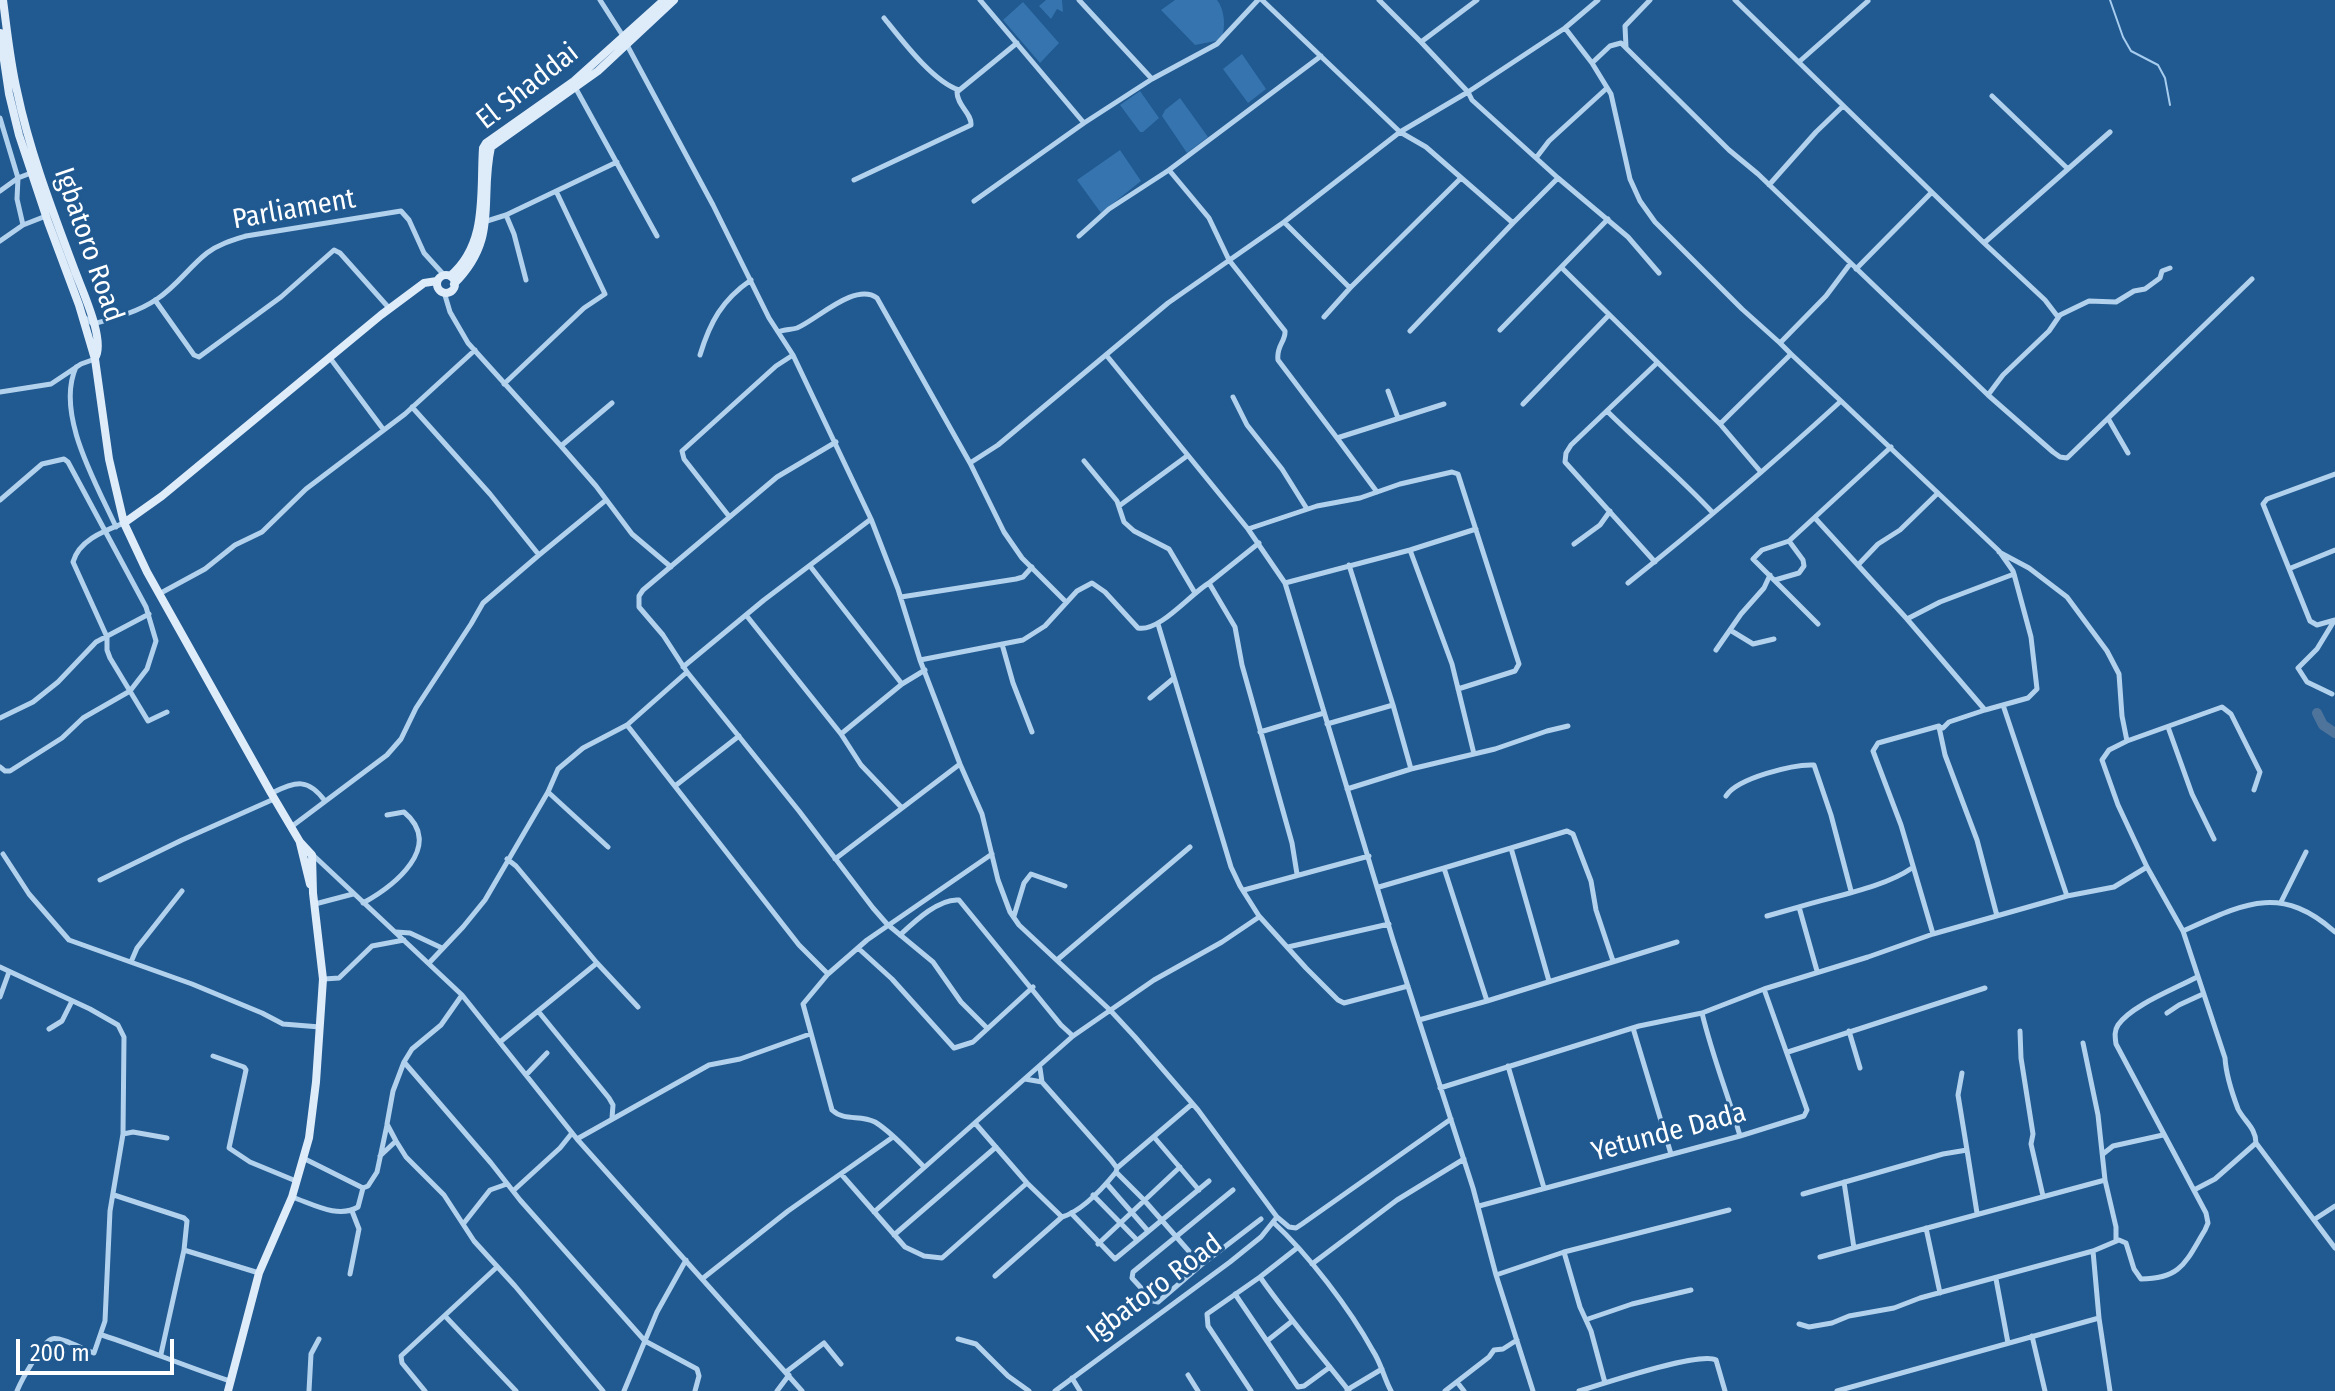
<!DOCTYPE html>
<html>
<head>
<meta charset="utf-8">
<style>
	body { margin:0 }
	#map { position:relative; width:2335px; height:1391px; overflow:hidden; background:#215991; font-family:"Fira Sans Condensed",sans-serif }
	canvas { display:block }
	.scale { position:absolute; left:16px; top:1339px; width:158px; height:36px; box-sizing:border-box; border:4px solid #fff; border-top:0; padding-left:10px; font-size:24px; line-height:28px; white-space:nowrap; color:#fff; -webkit-text-stroke:6px #215991; paint-order:stroke }
</style>
</head>
<body>
<div id="map">
<canvas width="2335" height="1391"></canvas>
<div class="scale">200 m</div>
</div>
<script>
const g = document.querySelector('canvas').getContext('2d');
g.lineJoin = 'round';
function fillPath(path, color) { g.fillStyle = color; g.fill(path, 'evenodd'); }
function strokePath(path, color, width, dash) { g.strokeStyle = color; g.lineWidth = width; g.lineCap = dash ? 'butt' : 'round'; g.setLineDash(dash || []); g.stroke(path); }
function write(font, color, halo, rows, align = 'center') {
  g.font = font + ' "Fira Sans Condensed",sans-serif'; g.lineWidth = 6; g.setLineDash([]); g.textBaseline = 'middle'; g.strokeStyle = halo; g.fillStyle = color; for (const [text, x, y, turn = 0] of rows) {
    g.save(); g.translate(x, y); g.rotate((+turn || 0) * Math.PI / 180); g.textAlign = isNaN(turn) ? turn : align; if (halo) g.strokeText(text, 0, 0); g.fillText(text, 0, 0); g.restore();
  }
}
const green = new Path2D(`
	M1046 0H1062L1063 12 1057 9 1051 19 1039 6Z
	M1175 0H1217C1225 10 1226 28 1221 40L1195 45 1161 10Z
	M1023 2 1059 43 1040 63 1003 20Z
	M1242 54 1266 89 1248 103 1223 69Z
	M1140 91 1159 118 1143 132H1140L1120 105Z
	M1180 98 1208 137 1187 153 1162 116 1165 110Z
	M1120 150 1141 181 1101 213 1077 180Z`);
const stream = new Path2D(`
	M2110 0 2123 37 2131 51 2158 65 2165 78 2170 105`);
const river = new Path2D(`
	M2317 713 2323 725 2335 733`);
const street = new Path2D(`
	M600 0 623 36
	M980 0 1084 123 1152 79 1217 44 1258 0
	M1079 0 1152 79
	M1379 0 1421 42
	M1477 0 1421 42 1468 92 1400 132 1426 147 1513 223 1558 178
	M1598 0 1565 28 1592 63 1610 46 1621 43 1729 150 1758 174 1988 395 2003 375 2049 331 2060 315 2089 301 2116 302 2134 291 2145 289 2160 278 2162 271 2170 268
	M1735 0 1984 243 2110 132
	M884 18C901 39 933 82 959 90
	M1565 28 1468 92 1472 100 1558 178 1628 237 1659 273
	M627 45 713 205 769 318 793 355 871 519 898 589 920 660 960 764 982 814 998 880 1010 912 1019 925 1110 1010 1135 1037 1198 1110 1277 1217 1289 1227 1296 1228 1302 1224 1451 1119
	M1626 47 1625 26 1650 0
	M1800 61 1868 1
	M1592 63 1611 94 1630 179 1640 201 1655 222 1742 309 1780 343
	M575 87 657 236
	M1992 96 2068 169
	M0 118 18 178 31 173
	M1536 158 1549 141 1607 88
	M1169 170 1321 56
	M854 180 971 125C972 113 957 106 957 92L1017 43
	M1769 185 1816 132 1843 106
	M0 191 18 178 17 199 23 225
	M974 201 1084 123
	M506 215 514 234 526 280
	M487 221 506 215 617 162
	M1284 222 1350 288
	M1079 236 1109 209 1169 170 1209 218 1229 260 1285 331C1286 341 1276 346 1278 360L1337 438 1444 404
	M0 241 23 225 46 216
	M1984 243 2045 300 2058 317
	M1562 268 1720 424
	M1856 269 1931 193
	M444 292 450 312 468 343 561 446 612 403
	M155 300 194 355 199 357 281 297 334 250 340 253 389 308
	M84 317 93 324C115 318 138 312 157 299 176 287 189 267 207 253 219 244 233 240 246 236L401 211 409 220 424 253 444 275
	M1324 317 1350 288 1461 178
	M1500 330 1608 219
	M1410 331 1513 223
	M778 332C784 329 791 330 797 328 818 319 855 282 877 298L970 463 1004 532 1022 558 1066 602
	M1791 354 1780 343 1826 296 1850 264
	M700 355C710 322 722 300 751 280
	M1107 356 1248 529 1285 583 1393 940 1473 1188 1496 1275 1533 1391
	M330 358 383 429
	M76 367C55 414 96 483 116 527
	M504 384 584 308 605 294 556 191
	M1388 391 1398 418
	M0 392 51 384 81 364 95 359
	M1988 395 2053 452 2060 457 2067 458 2252 279
	M1233 397 1247 425 1282 469 1307 509
	M1523 404 1608 316
	M1607 411C1642 446 1680 477 1713 513
	M2109 420 2128 453
	M1337 438 1377 492
	M836 442 777 477 643 590 639 596V607L663 635 687 672 799 811 873 908 887 924 933 962 961 1002 987 1028
	M561 446 596 486 632 534 671 567
	M1084 461 1117 501 1124 522 1134 531 1169 549 1195 593
	M970 463 998 445 1168 303 1284 222 1400 132 1262 0
	M1760 471 1720 424 1791 354 1841 401
	M2335 474 2267 499 2263 504 2310 621 2317 625 2335 620
	M0 500 42 464 64 459 68 462 146 607 156 641 147 669 130 691 83 718 62 738 10 771H5L0 767
	M1119 506 1187 456
	M728 515 684 459 682 451 776 366 793 355
	M1815 518 1907 619
	M124 523C104 531 79 540 73 562L107 637V650L110 658 148 721 167 712
	M1248 529 1317 506 1360 498 1400 484 1452 472 1458 474 1519 664 1515 671 1458 689
	M1574 544 1600 525 1610 511
	M1410 550 1452 664 1474 754
	M1999 552 2029 568 2067 597 2107 651 2119 674 2122 716 2127 741
	M539 555 606 500
	M1655 562 1565 462 1566 453 1571 445 1657 363
	M1858 565 1878 544 1900 530 1938 493
	M810 566 902 684
	M2291 568 2335 550
	M1775 580 1799 573 1804 566 1803 560 1789 541
	M1209 583 1259 543
	M1285 583 1410 550 1476 529
	M1628 583C1701 525 1772 464 1841 401L1999 551 2013 571 2014 574 1940 602 1907 619 1985 710 1949 722 1943 728 1939 727 1945 755 1977 840 1997 916
	M159 594 205 569 235 545 262 532 306 489 405 414 475 350
	M901 597 1016 579 1023 577 1032 567
	M746 615 841 734 861 765 902 808
	M1158 624 1231 867 1240 886 1259 916 1306 968 1338 1000 1344 1003 1408 986
	M1818 624 1753 559 1762 550 1789 541 1891 447
	M1730 630 1753 644 1774 639
	M1002 644 1013 683 1032 732
	M1716 650 1741 614 1764 588 1770 575
	M920 660 1023 640 1045 626 1077 591 1092 583 1105 592 1138 628C1160 632 1190 594 1209 583L1235 627 1242 665 1292 843 1297 874
	M683 667 764 600 871 519
	M687 672 627 725 799 945 828 974
	M2332 694 2307 682 2298 668 2317 649 2334 621
	M1150 698 1174 678
	M2003 705 2067 896
	M1985 710 2028 698 2037 689 2031 637 2014 574
	M0 718 33 702 58 682 96 642 149 614
	M1327 724 1393 705 1349 565
	M2168 727 2192 794 2214 839
	M1260 732 1324 713
	M841 734 902 684 925 670
	M1411 769 1495 749 1547 731 1568 726
	M675 786 739 736
	M1347 789 1411 769 1393 705
	M2254 790 2260 772 2231 714 2222 707 2127 741 2109 750 2102 760 2118 805 2147 867 2183 931 2225 1058C2226 1075 2232 1093 2238 1109 2244 1121 2256 1128 2256 1143L2335 1248
	M548 792 608 847
	M272 793C296 781 308 778 325 801
	M1726 796C1737 778 1794 764 1814 765L1831 815 1851 891
	M291 827 387 755 401 739 416 708 471 624 483 603 539 555 490 494 412 407
	M1511 848 1567 831 1573 834 1591 881 1596 910 1613 961
	M3 854 29 894 69 940 192 984 262 1013 283 1024 320 1027
	M313 855 462 995 577 1139 802 1391
	M507 859 516 866 597 963 638 1007
	M835 859 960 764
	M1444 868 1511 848 1549 981
	M100 880 182 840 274 799
	M1379 887 1444 868 1487 1001 1419 1020
	M1244 890 1369 856
	M2281 902 2306 852
	M363 903C394 886 445 846 404 812L387 815
	M315 904 353 894
	M1014 916 1024 883 1031 874 1065 886
	M1767 916 1799 907
	M2183 931C2243 904 2280 883 2335 932
	M396 932 410 933 442 948
	M1933 934 1901 825 1873 751 1878 743 1939 726
	M900 935C914 922 939 898 959 900L1061 1025 1073 1036
	M1288 947 1389 924
	M858 948 892 979 954 1048 973 1042 1033 987
	M1057 960 1190 847
	M131 962 137 948 182 891
	M429 963 463 927 485 900 548 792 558 769 583 748 627 725
	M0 967 90 1009 118 1025 124 1037 123 1134 110 1211 105 1321 94 1353C84 1350 60 1336 52 1339 43 1341 21 1381 17 1391
	M1817 971 1799 907C1834 896 1883 888 1912 868
	M324 979 339 978 372 946 404 940
	M462 995 441 1025 412 1049 404 1062 491 1163 520 1200 645 1341 697 1369 699 1376 695 1391
	M0 997 9 972
	M1487 1001 1677 942
	M538 1011 609 1098 613 1105 612 1118
	M1702 1013C1712 1055 1728 1095 1740 1136
	M2167 1013 2179 1005 2203 994
	M1633 1028 1671 1154
	M49 1029 62 1021 72 1001
	M1849 1031 1860 1068
	M2020 1031 2021 1058 2033 1134 2031 1144 2043 1196
	M500 1042 597 963
	M2083 1043 2098 1115 2105 1180 2116 1227V1241
	M1788 1052 1985 988
	M213 1056 244 1067 246 1070 229 1148 250 1162 296 1181
	M404 1062 393 1091 387 1124 396 1141 406 1157 444 1195 474 1241 515 1286 603 1391
	M1508 1066 1544 1188
	M1040 1068 1042 1082 1111 1160 1117 1168 1116 1172 1144 1200 1201 1265
	M1962 1073 1958 1095 1967 1150
	M526 1075 547 1053
	M1025 1079 1042 1082
	M1440 1088 1639 1026 1702 1013 1764 989 1868 957 1933 934 2067 896 2114 887 2147 867
	M975 1123 1027 1183 1062 1217C1082 1211 1103 1188 1116 1172
	M123 1134 133 1132 167 1138
	M1154 1137 1199 1190
	M577 1139 709 1065 740 1059 810 1034
	M2103 1154 2113 1146 2163 1135
	M380 1156 396 1141
	M305 1159 363 1188 368 1186 377 1172 387 1125
	M924 1167C909 1152 893 1133 875 1122 860 1114 845 1122 832 1110L803 1004 828 974 867 940 992 854
	M1117 1168 1192 1104
	M842 1175 905 1247 924 1256 942 1258 1027 1183
	M1844 1182 1854 1248
	M1107 1184 1148 1231
	M1233 1190 1133 1272 1132 1278 1153 1301 1158 1302 1201 1265 1261 1219
	M2194 1190 2215 1179 2256 1143
	M513 1191 560 1148 572 1133
	M1803 1194 1943 1154 1967 1150 1977 1213
	M114 1195 184 1218 187 1221 184 1250 161 1354
	M1093 1195 1137 1240
	M292 1197C313 1204 338 1219 358 1207L363 1188
	M1479 1206 1740 1136 1804 1116 1807 1110 1764 989
	M874 1212 1073 1036 1154 980 1222 942 1259 917
	M1071 1213 1115 1259 1209 1181
	M2315 1219 2335 1206
	M1273 1222C1308 1254 1350 1309 1373 1351 1381 1363 1384 1378 1391 1391
	M464 1223 490 1190 507 1184
	M1926 1228 1940 1293
	M894 1235 996 1147
	M1098 1244 1180 1167
	M184 1250 259 1273
	M2093 1251 2099 1318 2110 1391
	M1564 1252 1580 1307 1591 1331 1605 1383
	M1820 1257 2105 1180
	M1312 1264 1397 1200 1464 1159
	M350 1274 359 1229 352 1211
	M1496 1275 1564 1252 1729 1210
	M995 1276 1062 1217
	M1260 1277C1288 1317 1319 1353 1349 1391
	M702 1279 788 1211 893 1137
	M1996 1279 2008 1343
	M1235 1294 1298 1387 1304 1386 1330 1367
	M445 1316 516 1391
	M1588 1319 1632 1304 1691 1290
	M1799 1324 1809 1327 1832 1323 1849 1316 1894 1308 1920 1298 2093 1251 2119 1240 2126 1243 2134 1269 2141 1279C2182 1279 2186 1261 2205 1230L2208 1223 2206 1213 2116 1044C2115 1037 2114 1031 2118 1025 2132 1005 2175 989 2197 977
	M102 1335C145 1349 187 1367 230 1381
	M2032 1336 2045 1391
	M958 1339 976 1344 1008 1376 1029 1391
	M1267 1341 1291 1322
	M786 1372 824 1343 841 1364
	M1188 1375 1198 1391
	M1072 1378 1080 1391
	M1457 1382 1464 1391
	M1347 1390 1382 1369
	M309 1391 311 1354 319 1339
	M425 1391 402 1363 401 1356 497 1267
	M624 1391 657 1312 686 1260
	M777 1391 789 1375
	M1055 1391 1230 1262 1261 1237 1277 1217
	M1251 1391 1208 1326 1207 1314 1260 1277 1297 1248
	M1445 1391 1489 1357 1494 1350 1503 1349 1517 1340
	M1579 1391C1602 1384 1700 1351 1716 1360L1725 1391
	M1837 1391 2099 1318`);
const secondary = new Path2D(`
	M3 0C7 30 10 61 17 91 30 153 53 212 75 271 82 290 106 341 95 358
	M0 33 9 94 19 135 48 222 79 305 95 359 109 459 124 523 147 572 271 793 300 842 312 855 313 893 323 979 316 1082 309 1138 292 1197 259 1273 228 1391
	M437 284a9 9 0 1 1 18 0a9 9 0 1 1-18 0Z
	M450 276C488 244 480 193 483 148L486 143 574 81 664 0
	M454 284C500 238 479 201 491 147L598 71 674 0
	M124 523 162 496 381 315 424 283 437 281
	M300 843 310 884`);
const streetNames = [
	["El Shaddai",528,87,-38],
	["Parliament",294,210,-10],
	["Igbatoro Road",88,245,71],
	["Yetunde Dada",1669,1133,-15],
	["Igbatoro Road",1155,1289,-37]
];
fillPath(green, '#3574ae');
strokePath(stream, '#a6ccee', 2);
strokePath(river, '#4e749c', 10);
strokePath(street, '#b2d1ed', 5);
strokePath(secondary, '#deecfa', 8);
write('28px', '#fff', '#215991', streetNames);
</script>
</body>
</html>
